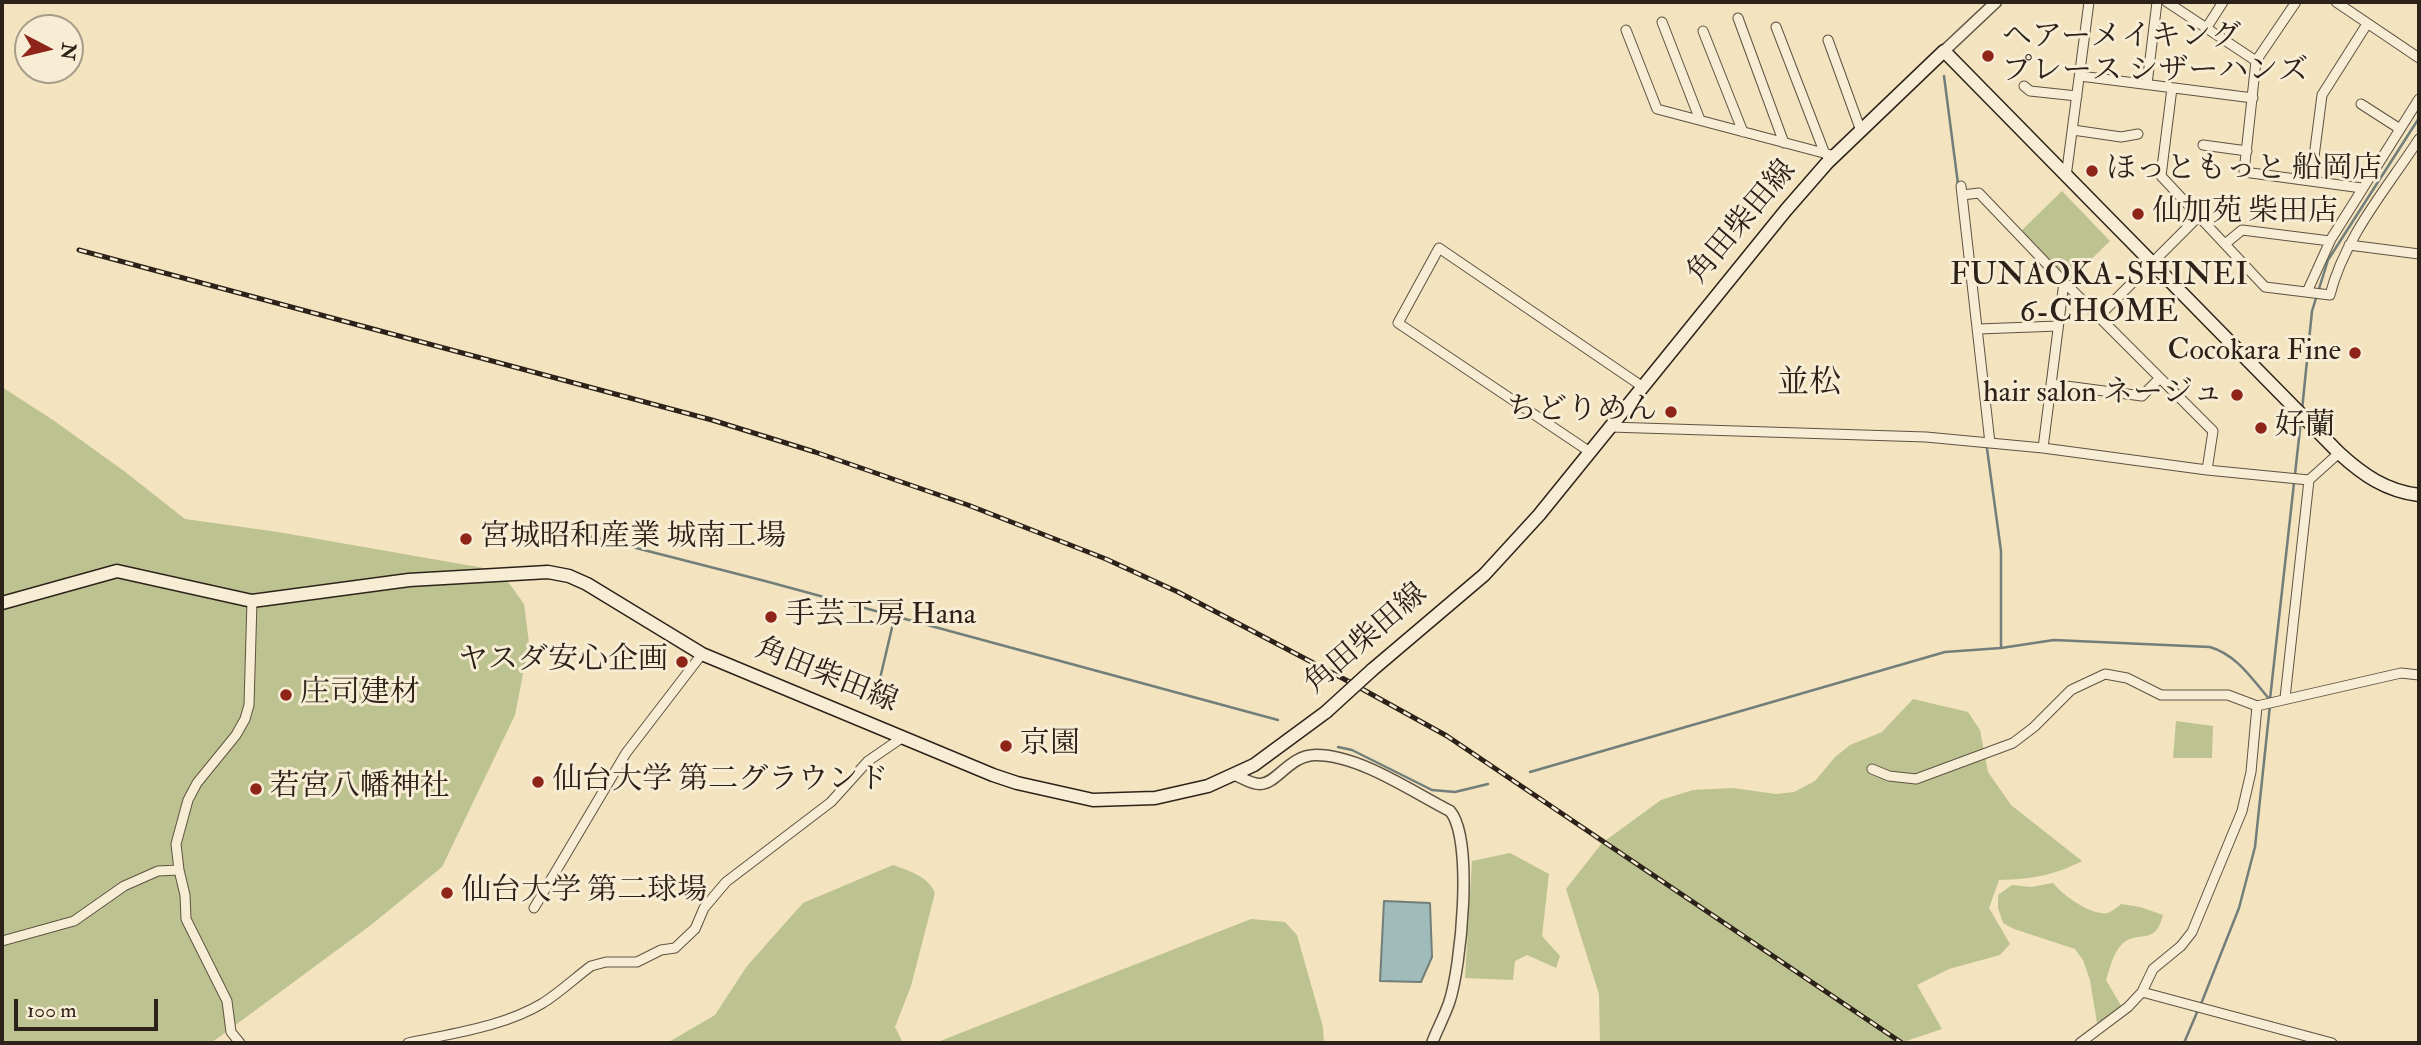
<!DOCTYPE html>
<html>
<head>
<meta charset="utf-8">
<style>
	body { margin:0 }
	#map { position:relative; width:2421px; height:1045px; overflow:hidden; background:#f3e3be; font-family:"IM FELL Double Pica",serif }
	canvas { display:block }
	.frame { position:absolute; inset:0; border:4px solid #2d2219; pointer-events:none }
	.north { position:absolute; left:14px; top:14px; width:70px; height:70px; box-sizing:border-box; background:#f7edd5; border:2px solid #a69c8a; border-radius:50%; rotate:97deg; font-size:19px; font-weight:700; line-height:28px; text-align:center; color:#2d2219 }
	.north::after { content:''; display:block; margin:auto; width:24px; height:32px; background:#8f2418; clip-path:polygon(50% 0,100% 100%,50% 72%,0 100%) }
	.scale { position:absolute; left:14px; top:999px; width:144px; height:32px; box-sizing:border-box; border:4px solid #2d2219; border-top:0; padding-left:9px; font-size:21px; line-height:24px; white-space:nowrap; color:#2d2219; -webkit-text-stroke:5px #f7edd5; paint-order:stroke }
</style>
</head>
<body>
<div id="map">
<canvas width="2421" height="1045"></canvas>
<div class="frame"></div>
<div class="north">N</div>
<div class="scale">100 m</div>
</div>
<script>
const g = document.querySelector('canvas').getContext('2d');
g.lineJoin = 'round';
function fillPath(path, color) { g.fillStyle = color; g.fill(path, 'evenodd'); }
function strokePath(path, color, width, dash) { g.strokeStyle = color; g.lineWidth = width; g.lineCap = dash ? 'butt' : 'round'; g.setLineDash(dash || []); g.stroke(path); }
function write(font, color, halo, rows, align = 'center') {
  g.font = font + ' "IM FELL Double Pica","Noto Serif JP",serif'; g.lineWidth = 6; g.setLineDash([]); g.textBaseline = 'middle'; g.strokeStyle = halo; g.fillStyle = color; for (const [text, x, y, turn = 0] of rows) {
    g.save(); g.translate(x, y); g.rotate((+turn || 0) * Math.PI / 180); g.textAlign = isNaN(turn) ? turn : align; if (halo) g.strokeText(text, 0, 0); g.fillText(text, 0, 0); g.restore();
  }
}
const green = new Path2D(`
	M2062 191 2110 241 2069 281 2021 231Z
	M2 387 53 420 124 471 185 519 278 532 495 570 506 579 524 604 529 643 515 715 442 867 371 925 211 1043H2Z
	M1913 699 1968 712 1980 730 1988 772 2011 805 2082 861C2053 876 2031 879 1999 880L1989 908 2010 944 2000 955 1949 969 1917 985 1942 1029 1900 1043H1600L1599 994 1566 889 1602 843 1661 800 1693 790 1733 788 1776 794 1794 792 1815 781 1835 757 1850 745 1882 732Z
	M2176 721 2213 726 2212 758H2173Z
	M1510 853 1549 874 1542 936 1560 956 1556 968 1527 955 1515 961 1513 980 1465 978 1472 861Z
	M893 865C909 871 928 876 935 893L911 986 895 1027 903 1043H667L715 1015 747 966 803 903Z
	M2053 883C2063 895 2085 911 2101 913 2109 915 2115 909 2121 904L2140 907 2163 915C2155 947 2139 929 2122 944 2113 953 2110 968 2106 980L2123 1009 2097 1023 2090 980 2083 960 2075 949 2014 929 2003 923 1998 908V895L2012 885 2031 887Z
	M1251 919 1285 922 1297 935 1323 1027 1324 1043H935Z`);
const water = new Path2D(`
	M1384 901 1430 903 1432 957 1421 982 1380 981Z`);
const stream = new Path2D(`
	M1944 76 1958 184
	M2302 410 2312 311 2328 260 2419 118
	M550 526 765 581 1278 720
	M2001 648 2054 640 2210 647C2237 655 2252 679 2270 700
	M2270 699 2301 420
	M874 704 895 615
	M1338 747 1352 750 1432 790 1455 792 1488 784
	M1530 772 1945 652 2001 648V551L1985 434
	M2201 1004 2239 908 2255 847 2270 705
	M2184 1043 2198 1010`);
const minor = new Path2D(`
	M2167 2 2256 61
	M2296 2 2256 61 2244 172 2362 188
	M2336 2 2419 58
	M1738 18 1784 143
	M1662 22 1700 120
	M1776 27 1825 154
	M2207 27 2223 2
	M1626 30 1657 109 1835 156
	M1703 31 1743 132
	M1828 40 1861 131
	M2080 76 2253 98
	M2147 84 2157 2
	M2024 86 2030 91 2077 96
	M2172 88 2161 176 2265 287 2330 295C2344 238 2387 188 2419 139
	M2361 104 2400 129
	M2073 130 2121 137 2138 134
	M2203 145 2247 151
	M2066 177 2089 2
	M2311 180 2322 95 2367 24
	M1961 186 1990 443
	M1962 195 1979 193 2064 282 2213 431 2207 470
	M2225 244 2242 230 2330 241
	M2349 245 2419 254
	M2307 292 2331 239 2419 99
	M2099 316 2198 217
	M1979 329 2058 326
	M2051 384 2142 396 2160 378
	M1610 427 1926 437 2043 448 2207 470 2309 480
	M2043 448 2064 282
	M1590 452 1398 323 1439 248 1643 387
	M2285 698 2309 480 2339 453
	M1872 769 1889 776 1916 779 2013 743 2034 727 2071 690 2105 674 2127 678 2161 695H2228L2257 706 2401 673 2419 675
	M534 908 626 753 702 654
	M2 941 74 921 124 886 158 871 179 870
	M2142 992 2332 1043
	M240 1043 231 1032 227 1001 186 919 185 895 179 870 176 844 188 800 197 783 236 735 245 719 249 705 252 601
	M408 1043C454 1033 503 1027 543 1003 560 992 575 978 591 966L606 962H637L661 950 675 948 695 929 704 908 726 882 831 802 868 761 903 737
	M2080 1043 2128 1007 2142 992 2153 969 2181 946 2192 932 2242 811 2251 772 2257 706`);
const tertiary = new Path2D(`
	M1944 51 1996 2
	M1235 775C1243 778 1251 784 1260 784 1277 784 1289 755 1316 755 1359 755 1411 791 1450 811 1474 839 1461 968 1449 1003 1444 1017 1437 1030 1432 1043`);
const secondary = new Path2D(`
	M2 603 117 571 252 601 409 580 548 572 569 576 587 584 702 654 993 775 1017 783 1093 800 1155 798 1208 786 1254 765 1326 712
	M1372 670 1484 575 1539 515 1786 210 1827 163 1944 51 2339 453C2363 475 2386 491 2419 495`);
const rail = new Path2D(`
	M79 250 712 420 815 452 968 505 1106 559 1178 592 1344 679 1447 736 1902 1043`);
const secondaryBridge = new Path2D(`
	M1326 712 1372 670`);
const markers = [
	[1988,56,7,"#8f2418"],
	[2092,171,7,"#8f2418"],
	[2138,214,7,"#8f2418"],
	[2355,353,7,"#8f2418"],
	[2237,395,7,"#8f2418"],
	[1671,412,7,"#8f2418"],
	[2261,428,7,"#8f2418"],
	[466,539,7,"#8f2418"],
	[771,617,7,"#8f2418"],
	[682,662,7,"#8f2418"],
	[286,695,7,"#8f2418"],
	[1006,746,7,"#8f2418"],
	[538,782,7,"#8f2418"],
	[256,789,7,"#8f2418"],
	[447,893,7,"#8f2418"]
];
const poiNames = [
	["ヘアーメイキング",2002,39],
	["プレース シザーハンズ",2002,73],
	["ほっともっと 船岡店",2106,171],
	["仙加苑 柴田店",2152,214],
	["Cocokara Fine",2341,353,"right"],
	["hair salon ネージュ",2223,395,"right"],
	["ちどりめん",1657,412,"right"],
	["好蘭",2275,428],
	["宮城昭和産業 城南工場",480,539],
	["手芸工房 Hana",785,617],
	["ヤスダ安心企画",668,662,"right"],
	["庄司建材",300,695],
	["京園",1020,746],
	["仙台大学 第二グラウンド",552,782],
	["若宮八幡神社",270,789],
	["仙台大学 第二球場",461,893]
];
const streetNames = [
	["角田柴田線",1743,223,-50],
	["角田柴田線",1367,640,-41],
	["角田柴田線",826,677,22]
];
const neighbourhoodNames = [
	["FUNAOKA-SHINEI",2099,277],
	["6-CHOME",2099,314],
	["並松",1809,385]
];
fillPath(green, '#bdc390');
fillPath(water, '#9fbcbb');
strokePath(water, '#717e7a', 2);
strokePath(stream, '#717e7a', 2.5);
strokePath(minor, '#5e5242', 11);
strokePath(tertiary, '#5e5242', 13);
strokePath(secondary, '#2d2219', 15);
strokePath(minor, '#f7edd5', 9);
strokePath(tertiary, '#f7edd5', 10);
strokePath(secondary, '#f7edd5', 12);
strokePath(rail, '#2d2219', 5);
strokePath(rail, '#f7edd5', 2.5, [8]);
strokePath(secondaryBridge, '#2d2219', 15, []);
strokePath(secondaryBridge, '#f7edd5', 12);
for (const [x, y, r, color] of markers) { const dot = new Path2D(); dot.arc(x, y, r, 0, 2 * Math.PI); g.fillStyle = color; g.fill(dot); strokePath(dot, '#f7edd5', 2.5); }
write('30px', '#2d2219', '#f7edd5', poiNames, 'left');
write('30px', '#2d2219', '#f7edd5', streetNames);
write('32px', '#2d2219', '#f7edd5', neighbourhoodNames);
</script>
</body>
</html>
